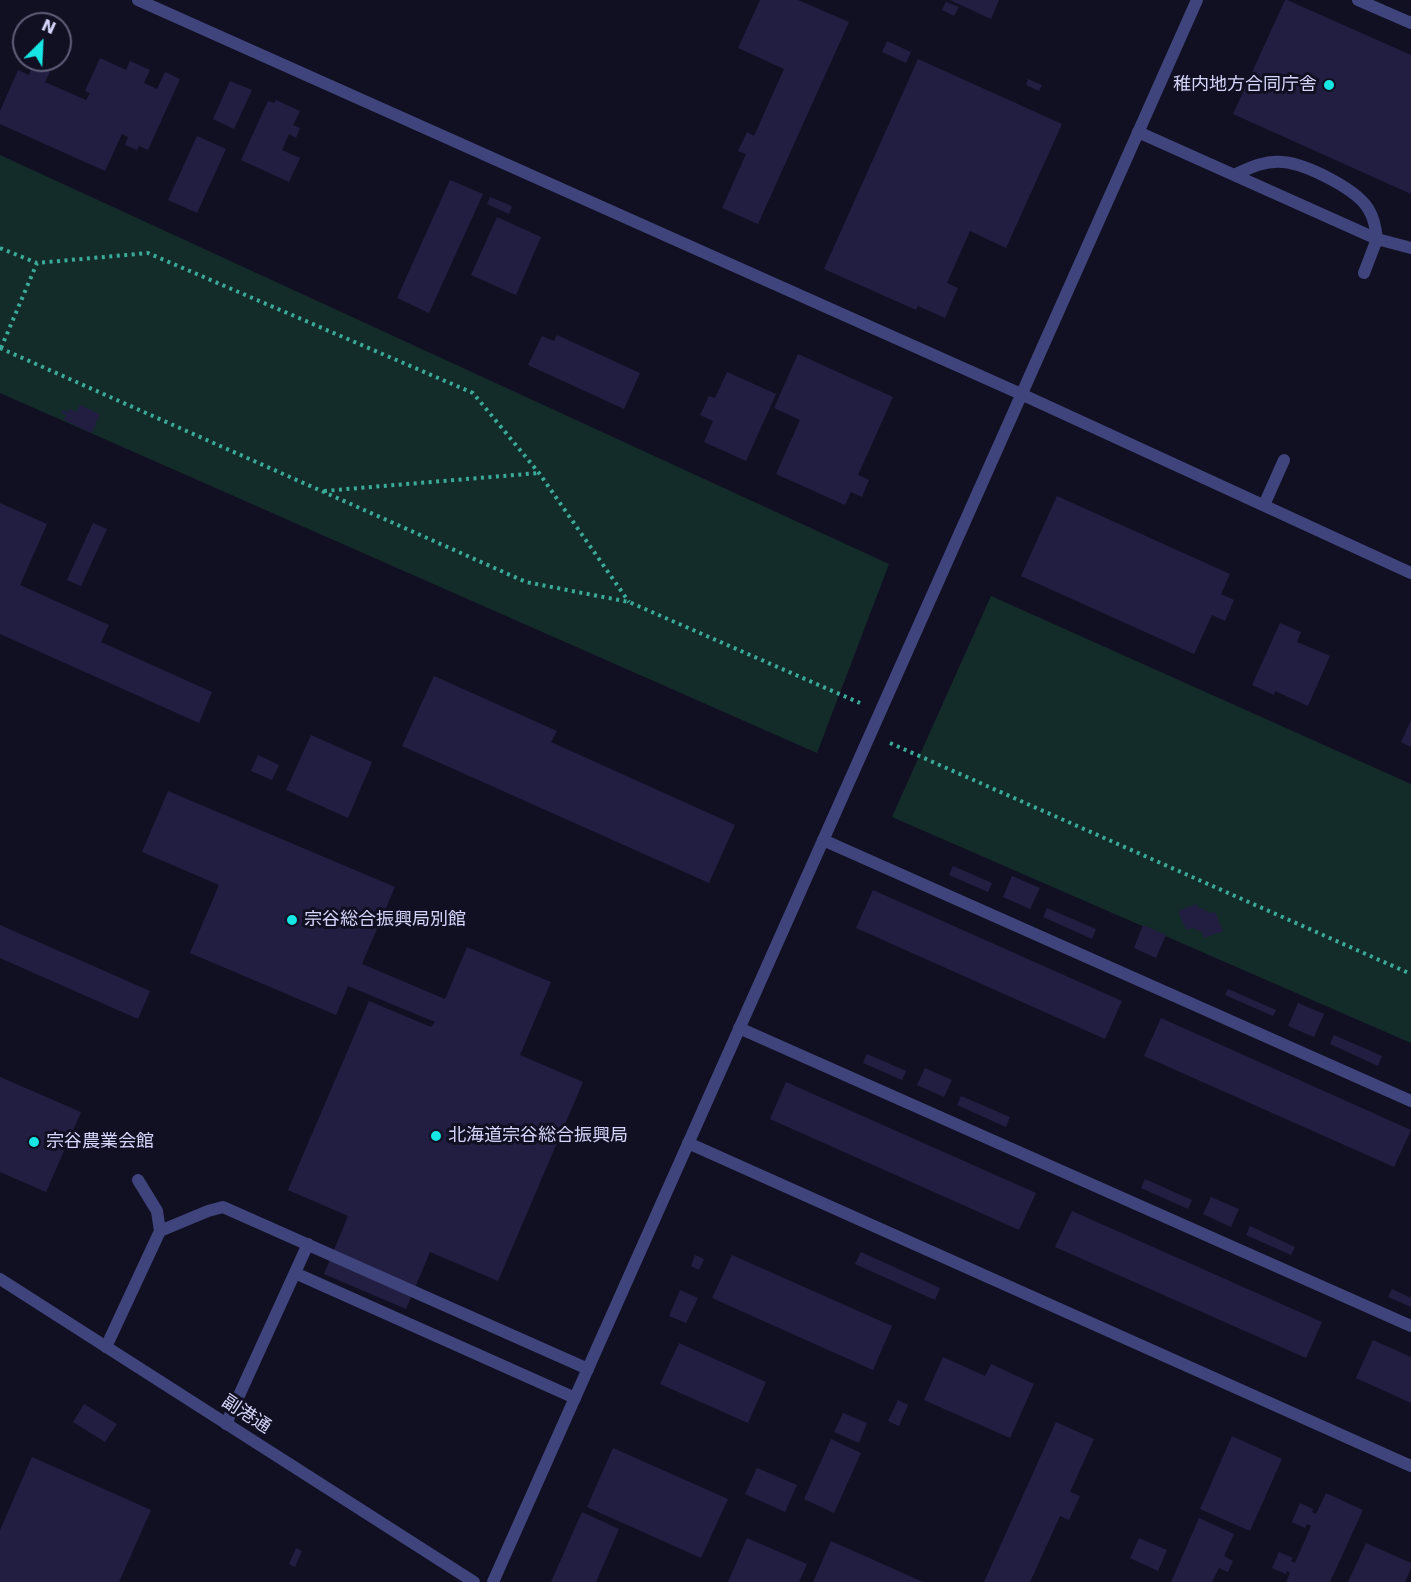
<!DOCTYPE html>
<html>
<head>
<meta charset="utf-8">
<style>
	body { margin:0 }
	#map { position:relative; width:1411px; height:1582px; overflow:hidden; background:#111023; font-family:"DejaVu Sans",sans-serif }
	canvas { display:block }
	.north { position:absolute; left:12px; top:12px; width:60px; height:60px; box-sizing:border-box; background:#111023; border:2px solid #605f79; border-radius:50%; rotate:24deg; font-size:16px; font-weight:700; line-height:24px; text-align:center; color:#d6d6fb }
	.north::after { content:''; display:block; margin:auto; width:21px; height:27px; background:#16e7e5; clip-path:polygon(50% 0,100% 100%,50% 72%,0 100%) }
</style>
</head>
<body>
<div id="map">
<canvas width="1411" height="1582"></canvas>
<div class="north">N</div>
</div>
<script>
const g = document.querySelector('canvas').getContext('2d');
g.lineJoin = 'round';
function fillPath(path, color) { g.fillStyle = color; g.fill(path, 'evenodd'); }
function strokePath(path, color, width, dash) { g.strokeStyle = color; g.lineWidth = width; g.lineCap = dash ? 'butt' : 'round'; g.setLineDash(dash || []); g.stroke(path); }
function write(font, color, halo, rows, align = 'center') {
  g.font = font + ' "DejaVu Sans","Noto Sans JP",sans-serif'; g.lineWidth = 6; g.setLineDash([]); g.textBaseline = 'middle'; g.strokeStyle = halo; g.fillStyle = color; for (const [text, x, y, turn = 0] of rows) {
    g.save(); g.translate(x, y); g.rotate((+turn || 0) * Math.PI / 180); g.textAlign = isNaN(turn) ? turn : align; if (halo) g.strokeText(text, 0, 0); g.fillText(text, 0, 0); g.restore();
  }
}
const green = new Path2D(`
	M0 155 889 564 817 753 0 393Z
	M991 596 1411 784V1043L892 817Z`);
const building = new Path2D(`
	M760 0H798L849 22 758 224 722 208 746 154 738 151 747 132 754 136 784 69 738 48Z
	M950 0H999L991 19Z
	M1285 0H1287L1411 55V194L1233 114Z
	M946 2 959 7 954 16 942 10Z
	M887 41 911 52 906 63 882 52Z
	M100 58 126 70 130 61 150 70 144 83 157 89 165 72 180 79 148 150 139 146 137 150 125 145 128 137 122 134 105 171 0 124V111L18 70 29 75 33 64 50 72 45 82 86 100 90 93 85 91Z
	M918 59 1062 124 1006 248 970 231 947 283 958 288 945 318 918 306 916 310 824 269Z
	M1028 79 1042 85 1039 91 1026 85Z
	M230 81 252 90 234 129 213 119Z
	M276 100 300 111 293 125 300 128 296 138 289 134 282 150 300 158 289 182 241 160 268 101 274 103Z
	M197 136 226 149 197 213 168 200Z
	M450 180 483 194 429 313 397 298Z
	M490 197 512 206 509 214 487 204Z
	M497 217 541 237 516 295 471 275Z
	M557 335 640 373 624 409 528 365 542 336 554 341Z
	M798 354 893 397 858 475 869 480 862 497 851 492 845 505 776 474 800 420 774 408Z
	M727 372 776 394 746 461 704 442 713 421 700 415 709 396 715 398Z
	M80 405 100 414 92 433 64 420 66 415 62 413 63 410 68 412 69 409 77 412Z
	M1057 496 1230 574 1221 594 1234 600 1225 621 1212 615 1194 654 1021 576Z
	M0 503 47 524 20 585 109 625 101 642 212 692 199 723 0 634Z
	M93 523 107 529 81 586 67 580Z
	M1280 623 1301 632 1297 642 1330 656 1308 706 1275 691 1274 695 1252 685Z
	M434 676 557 731 551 742 735 825 709 883 402 746Z
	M1411 720V747L1401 742Z
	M311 735 372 762 348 818 286 790Z
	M258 755 279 765 272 780 251 771Z
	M168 791 395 887 362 964 445 999 467 947 551 982 520 1055 583 1082 498 1281 430 1252 406 1309 324 1274 348 1216 288 1190 369 1001 431 1027 435 1022 348 986 336 1015 190 953 219 885 142 852Z
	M953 866 992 883 988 892 949 875Z
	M1012 876 1040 888 1030 909 1003 897Z
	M873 890 1122 1001 1105 1039 856 928Z
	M1197 904 1198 907 1211 913 1215 912 1223 931 1204 938 1202 932 1192 928 1186 930 1178 911Z
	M1047 908 1096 929 1092 939 1043 917Z
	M0 925 150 991 138 1019 0 958Z
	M1143 925 1166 935 1156 958 1134 948Z
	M1228 989 1276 1010 1273 1016 1225 995Z
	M1298 1003 1324 1014 1314 1037 1288 1026Z
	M1161 1018 1411 1130 1394 1167 1144 1056Z
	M1334 1035 1382 1056 1378 1066 1330 1044Z
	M867 1054 906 1071 902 1080 863 1063Z
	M925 1068 952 1080 944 1097 917 1085Z
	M0 1077 81 1112 46 1192 0 1172Z
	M786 1082 1036 1193 1019 1230 770 1119Z
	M961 1096 1010 1117 1006 1127 957 1105Z
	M1145 1179 1192 1200 1188 1209 1141 1188Z
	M1211 1197 1239 1209 1231 1227 1203 1214Z
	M1072 1211 1322 1322 1306 1358 1055 1247Z
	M1250 1226 1295 1247 1291 1255 1246 1235Z
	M861 1252 940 1288 935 1300 855 1264Z
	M695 1255 704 1259 699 1270 691 1266Z
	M732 1255 892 1326 873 1370 712 1298Z
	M1392 1289 1411 1298V1307L1388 1297Z
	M680 1290 698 1298 686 1323 669 1316Z
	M1373 1340 1411 1357V1403L1356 1378Z
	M679 1343 766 1382 748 1423 660 1384Z
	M943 1357 985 1376 991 1364 1034 1384 1010 1438 924 1400Z
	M898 1400 908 1405 899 1426 888 1421Z
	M84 1404 117 1424 105 1442 73 1422Z
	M843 1413 867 1423 859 1443 834 1432Z
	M1056 1422 1094 1439 1070 1492 1080 1496 1069 1520 1060 1516 1030 1582H984Z
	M1232 1436 1282 1459 1250 1531 1200 1509Z
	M831 1439 861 1453 834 1513 804 1499Z
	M613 1448 728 1499 701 1558 587 1507Z
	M32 1457 151 1510 119 1582H0V1530Z
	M757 1468 797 1485 785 1512 745 1494Z
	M1326 1493 1363 1510 1330 1582H1286L1290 1573 1287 1571 1286 1574 1272 1568 1279 1552 1293 1558 1291 1561 1295 1563 1311 1526 1307 1524 1305 1528 1292 1522 1300 1503 1313 1509 1312 1512 1316 1514Z
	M582 1512 619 1529 596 1582H551Z
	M1199 1518 1234 1534 1224 1556 1233 1561 1228 1572 1219 1568 1212 1582H1171Z
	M747 1538 807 1564 799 1582H728Z
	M1139 1538 1167 1550 1158 1571 1130 1558Z
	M831 1541 923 1582H813Z
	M1366 1543 1411 1563V1568L1405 1582H1348Z
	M296 1548 302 1551 295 1567 289 1564Z`);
const path = new Path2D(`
	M0 248 37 263 148 253 473 393 539 473 629 602
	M0 348 526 582 629 602 860 703
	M1 348 37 263
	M324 491 538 473
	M890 743 1411 974`);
const service = new Path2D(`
	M1358 0 1411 23
	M1138 132 1377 239 1364 273
	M1234 175C1249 168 1265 160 1283 162 1306 164 1360 190 1370 212 1374 219 1376 230 1377 239L1411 248
	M1264 505 1284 460
	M823 840 1411 1101
	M739 1028 1411 1326
	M160 1231 208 1211 223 1207 588 1369
	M295 1273 575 1398
	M106 1347 160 1231 157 1211 138 1180
	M226 1424 308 1244`);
const tertiary = new Path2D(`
	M138 0 1021 394 1411 573
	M688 1143 1411 1466
	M0 1279 474 1582
	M493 1582 1197 0`);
const markers = [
	[1329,85,6,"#16e7e5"],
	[292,920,6,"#16e7e5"],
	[436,1136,6,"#16e7e5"],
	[34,1142,6,"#16e7e5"]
];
const poiNames = [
	["稚内地方合同庁舎",1317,85,"right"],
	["宗谷総合振興局別館",304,920],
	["北海道宗谷総合振興局",448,1136],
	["宗谷農業会館",46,1142]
];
const streetNames = [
	["副港通",246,1415,33]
];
fillPath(green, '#142c29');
fillPath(building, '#211e42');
strokePath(path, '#3aab98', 4, [3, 4.5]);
strokePath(service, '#40447d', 12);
strokePath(tertiary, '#40447d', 12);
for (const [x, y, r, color] of markers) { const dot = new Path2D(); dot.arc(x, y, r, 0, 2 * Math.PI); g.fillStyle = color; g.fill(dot); strokePath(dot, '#111023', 2); }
write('18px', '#d6d6fb', '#111023', poiNames, 'left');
write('18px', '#d6d6fb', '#111023', streetNames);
</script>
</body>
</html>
